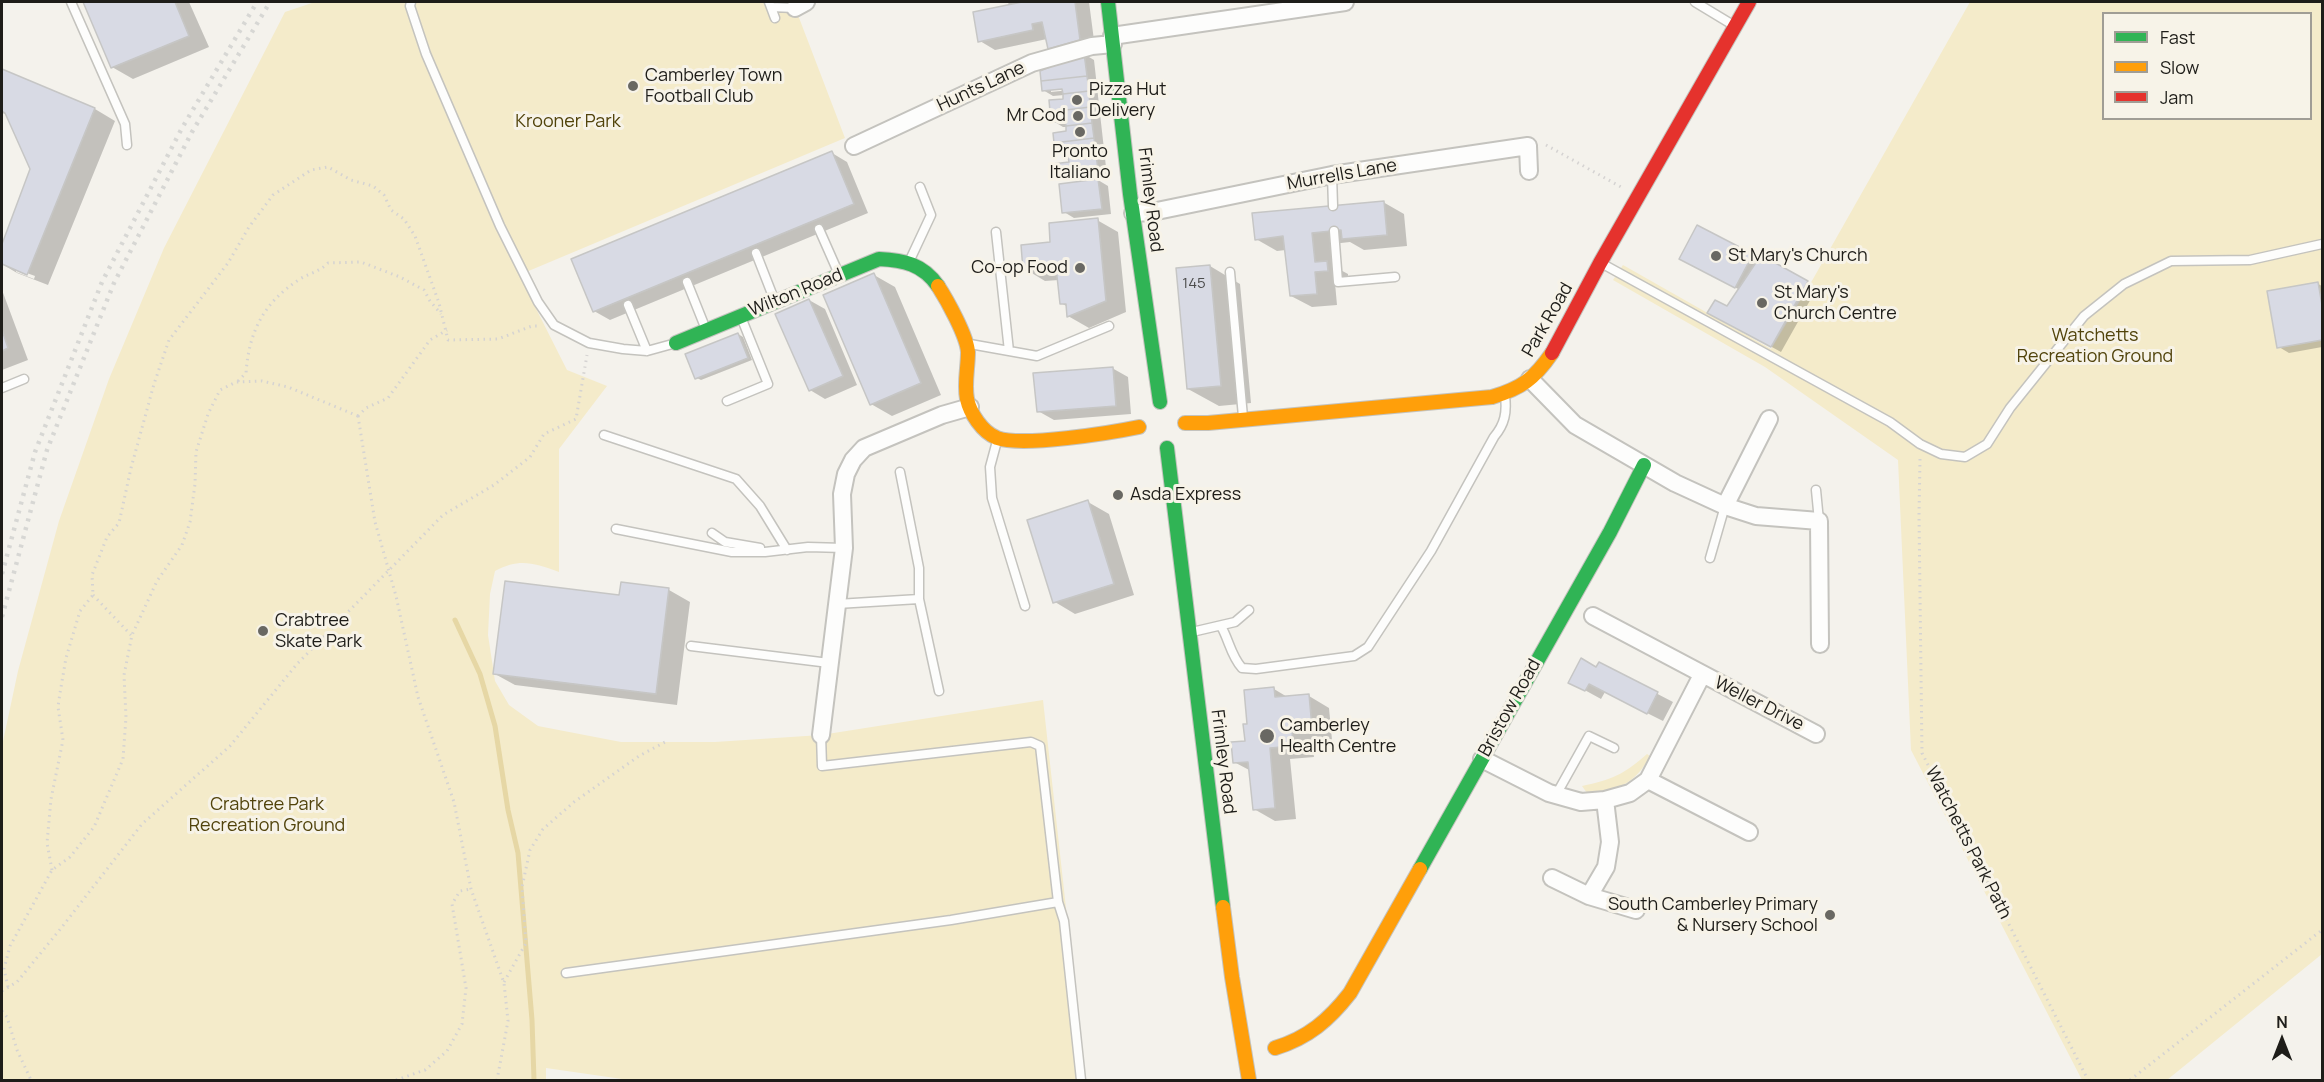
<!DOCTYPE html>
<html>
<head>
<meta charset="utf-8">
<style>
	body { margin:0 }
	#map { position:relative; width:2324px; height:1082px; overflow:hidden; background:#f4f2ec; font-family:Manrope,sans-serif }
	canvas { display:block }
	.frame { position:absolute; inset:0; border:3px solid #1e1d19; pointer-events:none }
	.legend { position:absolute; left:2102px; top:12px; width:210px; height:108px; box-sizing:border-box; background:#f7f3e8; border:2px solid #a09d95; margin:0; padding:8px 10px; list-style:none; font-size:18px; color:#1e1d19 }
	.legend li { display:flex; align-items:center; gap:12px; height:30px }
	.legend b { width:30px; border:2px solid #a09d95 }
	.north { position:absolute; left:2252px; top:1010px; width:60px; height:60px; -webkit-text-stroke:4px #f7f3e8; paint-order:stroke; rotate:0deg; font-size:16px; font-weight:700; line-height:24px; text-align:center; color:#1e1d19 }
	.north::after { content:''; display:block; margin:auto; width:21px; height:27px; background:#1e1d19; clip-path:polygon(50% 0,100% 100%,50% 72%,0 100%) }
</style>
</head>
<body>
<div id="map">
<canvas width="2324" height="1082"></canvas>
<div class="frame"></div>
<ul class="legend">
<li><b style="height:8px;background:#30b455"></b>Fast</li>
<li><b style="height:8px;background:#ff9f0a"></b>Slow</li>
<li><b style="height:8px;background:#e5322d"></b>Jam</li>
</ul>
<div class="north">N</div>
</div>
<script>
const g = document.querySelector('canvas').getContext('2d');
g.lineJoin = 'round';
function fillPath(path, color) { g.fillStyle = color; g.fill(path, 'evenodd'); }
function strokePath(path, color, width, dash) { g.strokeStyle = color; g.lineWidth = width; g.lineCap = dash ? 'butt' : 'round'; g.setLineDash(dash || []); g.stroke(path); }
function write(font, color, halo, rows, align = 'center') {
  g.font = font + ' Manrope,sans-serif'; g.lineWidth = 6; g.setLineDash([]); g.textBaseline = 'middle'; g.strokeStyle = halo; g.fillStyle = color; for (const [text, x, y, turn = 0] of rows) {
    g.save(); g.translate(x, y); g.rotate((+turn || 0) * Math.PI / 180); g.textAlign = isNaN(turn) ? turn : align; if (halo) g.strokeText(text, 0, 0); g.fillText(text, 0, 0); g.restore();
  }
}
const green = new Path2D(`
	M315 2H793L845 138 519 275 567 370 607 386 559 449V572C533 563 520 558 495 571L490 594 488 635 495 681 509 705 538 726 621 742H715L821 735 1043 700 1085 1080H629L546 1068V1080H2V746L18 671 59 521 109 379 164 248 285 12Z
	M1970 2H2322V954L2167 1080H2082L1911 750 1898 460 1765 367 1613 280 1623 265 1771 349 1813 279ZM2104 14H2310V118H2104Z
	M1647 754 1650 756C1635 784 1618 791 1587 793L1582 786C1611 780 1625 774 1647 754Z`);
const shadow = new Path2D(`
	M84 2H189L209 47 133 79 112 67Z
	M1008 2H1089L1095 48 1065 57 1049 48 1047 39 995 50 980 41 1009 6Z
	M1084 54 1094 60 1107 176 1064 180 1054 175 1071 163 1070 157 1066 158 1056 152 1068 132 1067 127H1063L1053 121 1065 100 1064 95 1053 96 1043 90ZM1069 87 1070 90 1051 92V89Z
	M2 71 95 109 115 121 48 285 17 273 2 264V248L32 169 8 115 2 113ZM16 269 35 276 34 279 16 272Z
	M832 153 847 162 868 213 610 320 594 311Z
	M1098 180 1108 186 1111 214 1074 218 1064 212Z
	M1383 202 1404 214 1407 246 1364 250 1350 242 1332 244 1335 267 1348 274V282L1335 283 1337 305 1312 307 1291 296 1286 250 1277 251 1256 239Z
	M1097 220 1118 232 1126 312 1089 328 1068 316V307L1061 303 1059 280 1045 281 1025 269 1052 243Z
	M1752 255 1759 259 1761 257 1817 288 1781 352 1719 318 1740 290 1702 270Z
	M1210 266 1240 284 1251 403 1219 406 1188 389Z
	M874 275 895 287 941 395 892 416 871 404Z
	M2318 284 2322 286V347L2289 353 2279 347Z
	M2 290 28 360 2 370Z
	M809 300 825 309 857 385 825 399 810 390Z
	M738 334 743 337 752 360 701 380 697 378Z
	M1112 368 1128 377 1131 414 1054 420 1038 411Z
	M1088 502 1109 514 1134 595 1075 614 1055 602Z
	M622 584 669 590 690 602 677 705 515 685 495 674 620 597Z
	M1600 664 1673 702 1663 721 1605 692 1601 699 1570 682 1597 669Z
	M1274 689 1289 698 1309 696 1329 708 1332 740 1312 742 1314 757 1290 759 1296 819 1275 821 1254 809 1251 771 1234 762 1246 743 1249 725Z`);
const stream = new Path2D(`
	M455 620 480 674 495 726 508 810 518 853 532 1020 534 1080`);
const building = new Path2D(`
	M83 2H175L189 36 111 68Z
	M1022 2H1075L1080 40 1048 49 1042 22 1032 24 1033 30 978 42 973 12Z
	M1084 53 1087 76 1041 81 1040 71Z
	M2 69 95 108 27 275 2 264V244L30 169 5 113 2 111Z
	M1087 76 1089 91 1063 94 1062 89 1042 91 1041 81Z
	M1089 91 1090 107 1050 112 1049 100 1063 99V94Z
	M1090 107 1092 123 1066 126 1065 121 1052 122 1050 112Z
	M1092 123 1094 138 1054 143 1053 133 1066 131V126Z
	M1094 138 1096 154 1068 157V151L1055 153 1054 143Z
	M832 151 854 204 593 312 571 259Z
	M1096 154 1098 170 1053 175 1052 164 1069 162 1068 157Z
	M1098 179 1102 209 1062 213 1059 184Z
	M1384 201 1387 235 1342 239 1341 230 1312 233 1315 262 1327 261 1328 271 1315 272 1317 294 1290 296 1283 236 1255 240 1252 213Z
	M1098 218 1106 301 1067 317 1066 304H1060L1056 267 1023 270 1021 245 1050 242 1049 223Z
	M1697 225 1753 254 1735 288 1679 259Z
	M1761 255 1808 281 1771 347 1707 313 1715 300 1727 306Z
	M1210 265 1221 386 1187 389 1176 268Z
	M874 273 921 383 870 405 823 295Z
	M2318 282 2322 305V340L2277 348 2267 291Z
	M809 299 843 376 809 391 775 314Z
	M2 330 8 348 2 351Z
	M738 333 748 358 695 379 685 354Z
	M1113 367 1116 406 1037 412 1033 373Z
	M1088 500 1114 584 1053 603 1027 520Z
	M505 581 619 595 621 582 669 588 656 694 493 674Z
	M1581 658 1596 667 1599 662 1658 692 1647 714 1589 684 1585 691 1568 683Z
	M1274 687 1275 697 1309 694 1312 728 1292 730 1293 746 1270 748 1275 808 1253 810 1248 762 1233 763 1231 742 1245 741 1243 724H1247L1244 690Z`);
const path = new Path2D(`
	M1546 145 1621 187
	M238 381 246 373C249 331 264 302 300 279 310 273 319 272 328 263L361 262 400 277 424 290 430 301 441 314
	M358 416 375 522 396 596 418 697 454 802 471 889 504 983 508 1021 497 1080
	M358 416 366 408 388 398 430 340 447 330
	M1920 459 1919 515 1922 753 2088 1080
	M93 595 131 635
	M52 870 47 843 51 799 63 740 58 707 60 693 66 658 80 611 93 595 92 575 107 537 119 523 131 468 154 384 169 340 228 263 249 227 273 195 311 170 328 167 351 180 373 186 384 195 391 210 404 219 415 236 439 303 448 340 498 339 532 326H540
	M504 982 526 943 522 887 530 850 543 829 574 802 639 756 667 741
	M8 987 4 969 10 946 52 870 70 857 94 827 123 759 126 717 124 675 132 635 157 581 182 545 190 522 195 484 196 452 208 414 220 390 236 382 262 381 288 387 358 416
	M2 991 17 982 62 927 142 824 230 746 297 664 443 515 494 485 530 457 544 434 576 419 587 355
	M2 1011 7 1017 17 1050 31 1080
	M396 1080 425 1070 447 1051 462 1024 466 988 452 904 460 891 471 889
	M2130 1080 2322 930`);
const lane = new Path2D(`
	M71 2 125 124 127 145
	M411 2 410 6 426 54 500 226 538 302 554 325 589 343 623 349 647 351 676 343
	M769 2 775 18
	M1695 2 1733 25
	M771 7 795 8
	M1332 175 1333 206
	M819 229 838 272
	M1334 231 1338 282 1395 277
	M996 232 1009 351
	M756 253 774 299
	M909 262 931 215 920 187
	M1601 263 1890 422 1920 444 1941 454 1965 457 1987 444 2010 408 2084 316 2124 284 2171 261 2250 260 2322 244
	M1230 272 1243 417
	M687 282 705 327
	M628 305 647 351
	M970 344 1037 356 1109 326
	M2 388 24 379
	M727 401 768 384 741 317
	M604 435 736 479 760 506 787 550
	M997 441 990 467 992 498 1025 606
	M900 472 919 568V599L939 691
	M1816 490 1819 521
	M616 529 732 552H765L808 547 844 548
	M712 533 725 542 760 548
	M1710 558 1725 506
	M837 604 919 599
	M1221 626C1229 640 1231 656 1242 668L1256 669 1354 656 1368 647 1431 551 1494 437C1505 424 1507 412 1505 396
	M1192 632 1235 622 1249 610
	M691 646 829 663
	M821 735 822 766 1031 742 1040 746 1058 902 1064 921 1081 1080
	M1556 795 1589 736 1614 748
	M566 973 951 920 1058 902`);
const street = new Path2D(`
	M795 8 806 2
	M1112 36 1345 2
	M854 146 1032 63 1092 46 1113 44
	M1133 213 1152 212 1332 175 1528 146 1529 171
	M1530 379 1575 425 1675 483 1725 506 1756 516 1819 521 1820 644
	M1725 506 1769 419
	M1593 616 1816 734
	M821 735 844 548 842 494 846 474 853 460 864 448 942 415 970 407
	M1482 759 1549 793 1581 802 1605 800 1630 793 1648 780 1702 675
	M1648 780 1749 832
	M1552 878 1589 896 1636 910
	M1589 896 1606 867 1610 842 1605 800`);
const fast = new Path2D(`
	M1108 2 1130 194 1160 402
	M676 343 879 259C903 260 923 264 938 286
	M1167 448 1223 907
	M1420 869 1610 532 1644 465`);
const slow = new Path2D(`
	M938 286C947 300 967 336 968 352 968 368 964 383 967 399 970 413 982 432 997 438 1023 447 1110 433 1139 427
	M1185 423H1208L1492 397C1522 388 1534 379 1552 353
	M1223 907 1232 977 1249 1080
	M1275 1048C1308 1038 1329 1020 1350 993L1420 869`);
const jam = new Path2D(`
	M1552 353 1600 263 1749 2`);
const rail = new Path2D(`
	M2 574 35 452 102 282 182 128 257 2
	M2 617 47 450 114 283 192 132 270 2`);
const markers = [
	[633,86,6,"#696863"],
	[1077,100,6,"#696863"],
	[1078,116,6,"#696863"],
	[1080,132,6,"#696863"],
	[1716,256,6,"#696863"],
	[1080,268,6,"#696863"],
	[1762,303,6,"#696863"],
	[1118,495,6,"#696863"],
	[263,631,6,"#696863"],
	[1267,736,8,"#696863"],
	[1830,915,6,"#696863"]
];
const numberNames = [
	["145",1194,284]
];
const poiNames = [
	["Camberley Town",645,76],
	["Football Club",645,97],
	["Pizza Hut",1089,90],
	["Delivery",1089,111],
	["Mr Cod",1066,116,"right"],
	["Pronto",1080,152,"center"],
	["Italiano",1080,173,"center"],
	["St Mary's Church",1728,256],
	["Co-op Food",1068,268,"right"],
	["St Mary's",1774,293],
	["Church Centre",1774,314],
	["Asda Express",1130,495],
	["Crabtree",275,621],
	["Skate Park",275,642],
	["Camberley",1280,726],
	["Health Centre",1280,747],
	["South Camberley Primary",1818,905,"right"],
	["& Nursery School",1818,926,"right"]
];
const streetNames = [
	["Hunts Lane",981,87,-25],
	["Murrells Lane",1342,175,-10],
	["Frimley Road",1150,200,83],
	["Wilton Road",796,293,-22],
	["Park Road",1548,320,-60],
	["Weller Drive",1759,704,27],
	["Bristow Road",1510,708,-61],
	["Frimley Road",1223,762,83],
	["Watchetts Park Path",1968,843,63]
];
const parkNames = [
	["Krooner Park",568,122],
	["Watchetts",2095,336],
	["Recreation Ground",2095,357],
	["Crabtree Park",267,805],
	["Recreation Ground",267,826]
];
fillPath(green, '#f4ebca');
fillPath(shadow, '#0003');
strokePath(stream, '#e6d7a5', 5);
fillPath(building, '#d8dae4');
strokePath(building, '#c6c6c5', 1.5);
strokePath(lane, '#c4c3be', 11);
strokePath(street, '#c4c3be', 20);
strokePath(fast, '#c4c3be', 16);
strokePath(slow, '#c4c3be', 16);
strokePath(jam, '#c4c3be', 16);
strokePath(path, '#d5d3d2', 3, [1.5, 4.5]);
strokePath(lane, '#fdfdfc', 8);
strokePath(street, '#fdfdfc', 16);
strokePath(fast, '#30b455', 14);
strokePath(slow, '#ff9f0a', 14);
strokePath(jam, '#e5322d', 14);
strokePath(rail, '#d7d7d4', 4.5, [3, 6]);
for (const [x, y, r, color] of markers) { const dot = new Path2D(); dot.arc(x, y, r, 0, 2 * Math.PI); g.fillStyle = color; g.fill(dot); strokePath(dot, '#f7f3e8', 2); }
write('15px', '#4c4c4c', null, numberNames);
write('18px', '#1e1d19', '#f7f3e8', poiNames, 'left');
write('18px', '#1e1d19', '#f7f3e8', streetNames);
write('18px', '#51430b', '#f7f3e8', parkNames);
</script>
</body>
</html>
